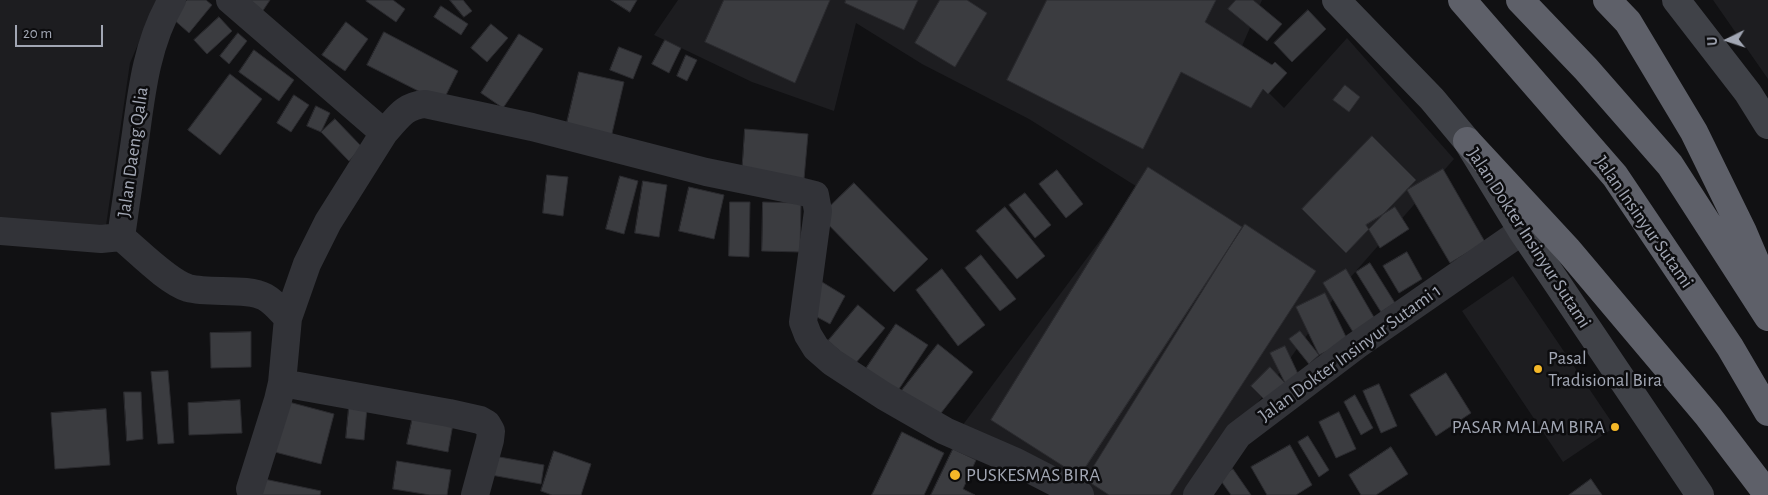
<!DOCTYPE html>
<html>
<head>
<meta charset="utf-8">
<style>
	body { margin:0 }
	#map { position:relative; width:1768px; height:495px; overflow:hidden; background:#111113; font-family:"Alegreya Sans",sans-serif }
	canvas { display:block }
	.north { position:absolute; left:1703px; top:15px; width:50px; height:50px; -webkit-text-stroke:4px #0c0c0e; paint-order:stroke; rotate:266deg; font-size:14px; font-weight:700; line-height:20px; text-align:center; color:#a2a7b4 }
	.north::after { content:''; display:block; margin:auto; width:18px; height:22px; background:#a2a7b4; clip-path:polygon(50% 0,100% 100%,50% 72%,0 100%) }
	.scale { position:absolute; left:15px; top:25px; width:88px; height:22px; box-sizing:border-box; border:2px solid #a2a7b4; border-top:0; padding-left:6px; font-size:15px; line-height:18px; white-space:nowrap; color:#a2a7b4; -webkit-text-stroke:4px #0c0c0e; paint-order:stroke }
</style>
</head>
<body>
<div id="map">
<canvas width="1768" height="495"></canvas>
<div class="north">U</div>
<div class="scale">20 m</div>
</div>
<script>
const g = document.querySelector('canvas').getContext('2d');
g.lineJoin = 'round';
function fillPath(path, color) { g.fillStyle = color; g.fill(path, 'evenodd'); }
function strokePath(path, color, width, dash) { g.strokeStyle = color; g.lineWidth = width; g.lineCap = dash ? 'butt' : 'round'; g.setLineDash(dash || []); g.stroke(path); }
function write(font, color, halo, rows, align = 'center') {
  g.font = font + ' "Alegreya Sans",sans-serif'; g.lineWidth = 5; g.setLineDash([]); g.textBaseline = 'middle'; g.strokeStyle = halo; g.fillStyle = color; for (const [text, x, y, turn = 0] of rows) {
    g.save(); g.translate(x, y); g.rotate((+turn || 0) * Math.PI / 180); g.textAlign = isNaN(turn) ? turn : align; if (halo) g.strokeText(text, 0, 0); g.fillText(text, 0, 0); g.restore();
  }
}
const built = new Path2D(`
	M0 0H157L130 63 103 246 0 245Z
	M678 0H1262L1236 60 1284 108 1347 38 1454 159 1342 287 1246 419 1196 495H1087L962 426 1139 188 1029 119 922 64 856 23 834 111 752 82 654 35Z
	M1713 0H1768V79Z
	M1513 276 1615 427 1563 462 1462 311Z`);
const building = new Path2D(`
	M187 0H206L212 5 189 33 172 18Z
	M238 0H270L260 15Z
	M367 0H393L405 9 396 22 366 1Z
	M450 0H463L472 11 464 17Z
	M611 0H637L630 12Z
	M724 0H830L795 83 705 42Z
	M846 0H918L904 30 845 3Z
	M940 0H967L987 13 955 67 915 43Z
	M1047 0H1216L1205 22 1272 65 1275 62 1287 73 1268 94 1263 89 1251 108 1181 72 1143 149 1007 80Z
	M1236 0H1253L1282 24 1267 41 1228 9Z
	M441 6 468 24 461 35 434 17Z
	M1308 10 1326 29 1292 62 1274 43Z
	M219 17 232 31 207 54 194 40Z
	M346 22 368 39 345 71 322 55Z
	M491 24 508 38 487 62 471 48Z
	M384 32 458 71 442 103 367 65Z
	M238 33 247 41 229 64 220 56Z
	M519 34 543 49 503 108 481 93Z
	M665 40 681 48 669 73 652 64Z
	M619 47 642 56 633 79 610 70Z
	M254 50 294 80 279 101 239 72Z
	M686 55 697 60 687 81 677 76Z
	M579 72 624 82 610 142 565 131Z
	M230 74 262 99 220 155 188 130Z
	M1345 85 1360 97 1349 112 1333 100Z
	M294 95 309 105 291 132 277 123Z
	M316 106 330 113 321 132 307 126Z
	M335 119 362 147 349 161 321 132Z
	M745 129 808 134 804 179 742 174Z
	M1372 136 1416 180 1346 253 1302 209Z
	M1148 167 1242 227 1085 480 991 420Z
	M1443 169 1485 242 1450 263 1407 190Z
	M1057 170 1083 204 1066 218 1039 184Z
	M547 175 568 177 563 216 543 213Z
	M620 176 638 181 624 234 606 229Z
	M643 181 667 185 659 237 635 233Z
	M854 183 928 259 894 292 820 216Z
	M689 187 724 195 714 239 679 231Z
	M1025 193 1051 225 1035 238 1009 205Z
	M730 202H750L749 257 729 256Z
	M763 202 801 203 800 252 762 251Z
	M1005 207 1045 256 1017 279 976 231Z
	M1395 207 1409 229 1380 248 1366 225Z
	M1245 224 1316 271 1170 495H1109L1080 476Z
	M1407 252 1422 279 1399 293 1383 266Z
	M981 255 1016 299 1000 311 965 268Z
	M1370 263 1395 303 1381 312 1356 272Z
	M942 269 985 325 958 346 916 290Z
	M1346 269 1375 319 1353 332 1323 283Z
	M822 282 845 296 830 324 806 311Z
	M1325 293 1348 341 1319 355 1296 307Z
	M858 305 885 328 855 364 828 341Z
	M896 324 928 345 897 392 865 370Z
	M1300 331 1319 355 1309 364 1289 339Z
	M251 332V367L211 368 210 333Z
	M938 344 973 372 934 422 899 394Z
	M1285 346 1299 376 1285 383 1270 353Z
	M1270 367 1285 383 1266 401 1251 386Z
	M168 371 174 443 158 444 151 372Z
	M1446 373 1471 413 1436 436 1410 395Z
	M1379 384 1397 426 1381 433 1363 391Z
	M124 392H141L143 439 127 441Z
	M1355 395 1373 428 1361 435 1344 402Z
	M240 400 242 433 189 435 188 403Z
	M285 401 334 414 321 464 271 451Z
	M349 407 367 408 364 440 346 438Z
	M106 409 110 465 55 469 51 413Z
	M1339 412 1356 449 1336 458 1319 422Z
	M413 416 453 424 448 452 407 444Z
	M902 432 944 453 924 495H872Z
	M1308 436 1329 470 1319 477 1298 442Z
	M1290 445 1312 485 1296 495H1267L1251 467Z
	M1391 447 1408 474 1376 495H1361L1349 475Z
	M953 449 976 460 963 489 975 495H931Z
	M554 451 591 464 581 495H552L541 491Z
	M494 456 544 465 541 484 491 475Z
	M397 461 451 470 447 495H430L393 489Z
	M1233 469 1251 495H1231L1219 478Z
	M264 479 321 491 320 495H260Z
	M1591 479 1602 495H1569Z`);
const street = new Path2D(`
	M172 0C148 41 142 87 136 133 131 168 126 202 121 237 138 251 168 282 188 288 210 294 247 287 265 297 274 302 280 310 288 318
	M230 0 384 133C398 118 403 106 425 104L532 127 706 172 799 191 815 195 818 211 803 322 808 335 816 348 832 362 884 396 945 431 1014 461 1080 495
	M0 231 101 239 121 237
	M282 383 449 413 480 420 487 424 491 431 490 440 475 495
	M250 489 278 400 282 383 288 318 307 264 328 222 384 133
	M1197 495 1238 435 1357 345 1522 231`);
const secondary = new Path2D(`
	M1336 0 1432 99 1467 141 1522 231 1700 495
	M1676 0 1748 93 1768 125`);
const highway = new Path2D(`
	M1462 0 1615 176 1730 347 1768 412
	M1520 0 1586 69 1670 165 1768 317
	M1607 0 1628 22 1694 132 1743 232 1768 291
	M1467 141 1568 250 1708 416 1768 495`);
const markers = [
	[1538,369,5,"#f4b728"],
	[1615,427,5,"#f4b728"],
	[955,475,6,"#f4b728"]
];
const streetNames = [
	["Jalan Daeng Qalia",133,152,-82],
	["Jalan Insinyur Sutami",1644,222,55],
	["Jalan Dokter Insinyur Sutami",1529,238,57],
	["Jalan Dokter Insinyur Sutami 1",1350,353,-36]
];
const poiNames = [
	["Pasal",1548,358],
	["Tradisional Bira",1548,380],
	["PASAR MALAM BIRA",1605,427,"right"],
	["PUSKESMAS BIRA",966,475]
];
fillPath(built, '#1d1d20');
fillPath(building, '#3b3c40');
strokePath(building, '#2b2b2f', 1);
strokePath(street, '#323338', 28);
strokePath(secondary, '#404248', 28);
strokePath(highway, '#5e6069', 28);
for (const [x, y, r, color] of markers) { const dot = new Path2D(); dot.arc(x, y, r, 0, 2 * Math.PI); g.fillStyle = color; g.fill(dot); strokePath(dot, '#0c0c0e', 2); }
write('19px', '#a2a7b4', '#0c0c0e', streetNames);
write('19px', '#a2a7b4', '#0c0c0e', poiNames, 'left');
</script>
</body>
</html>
